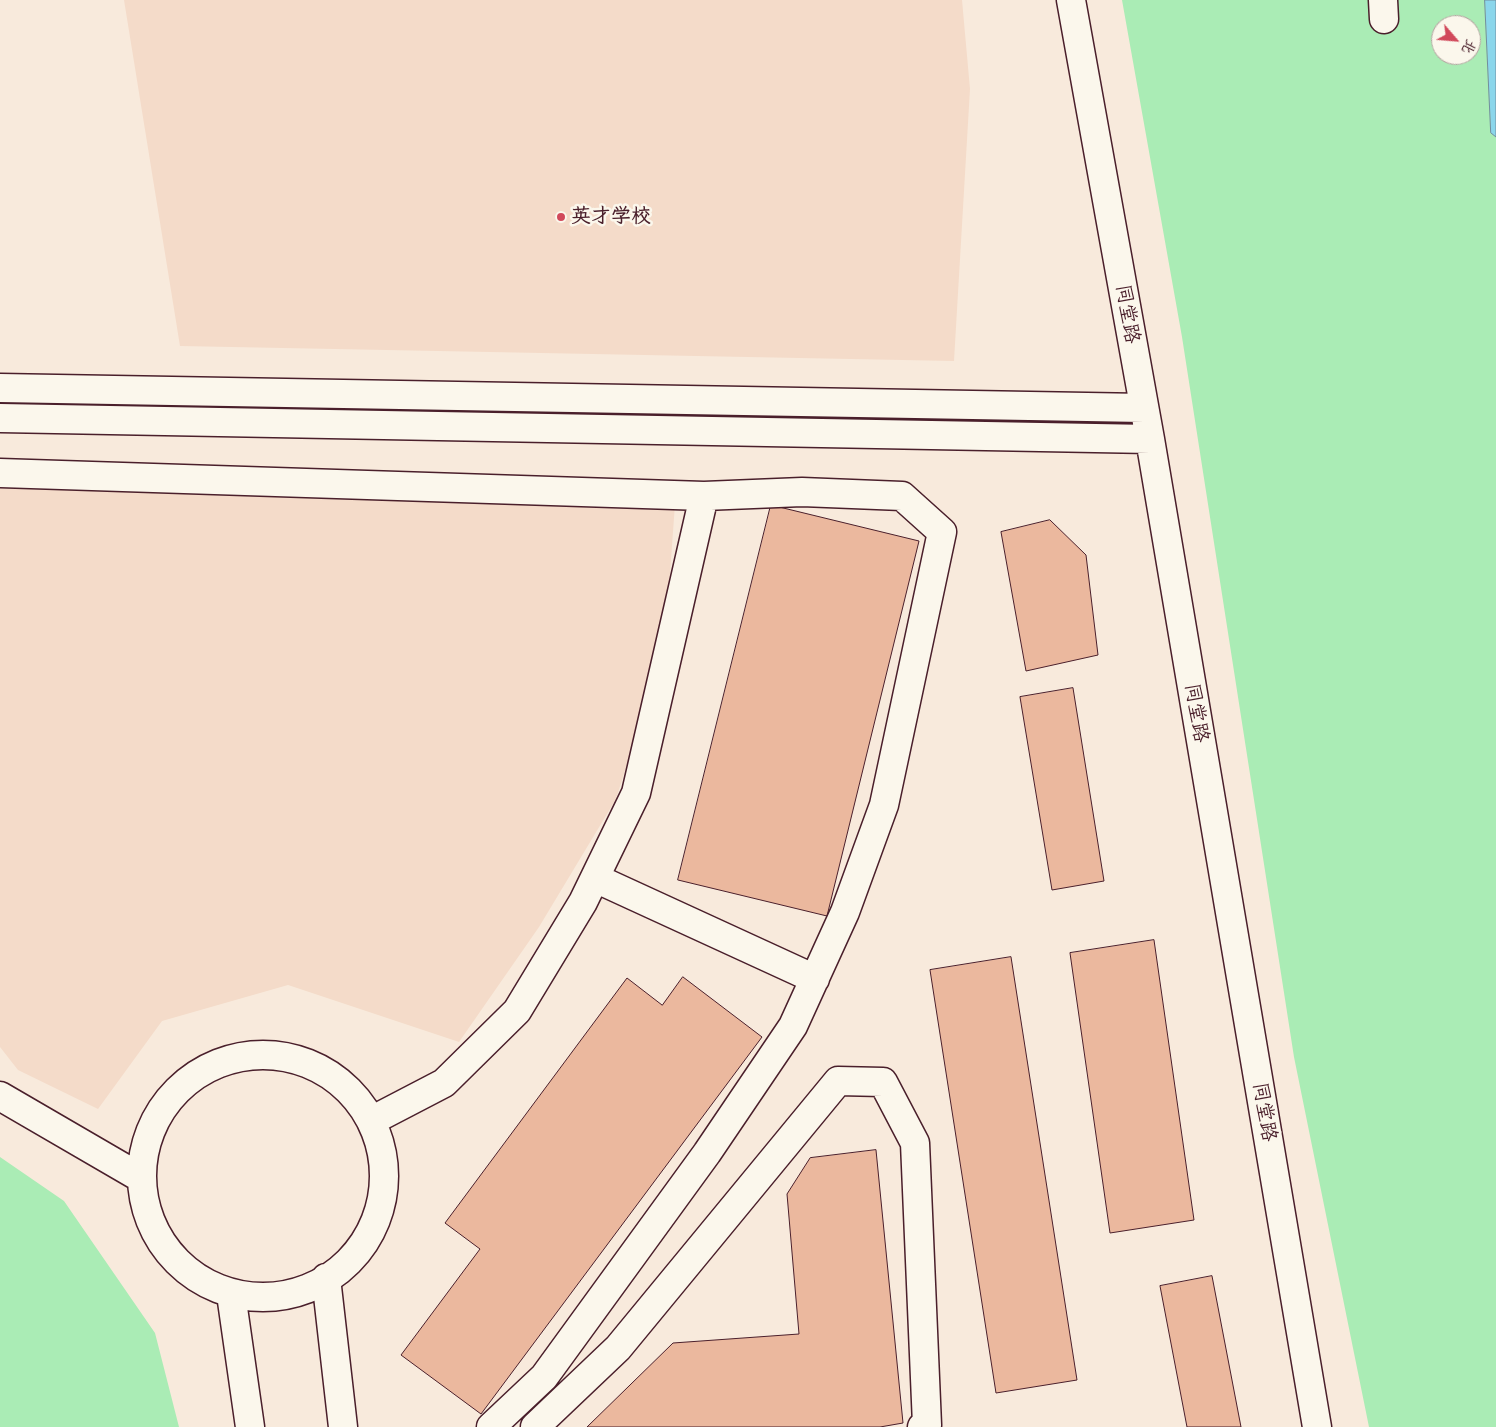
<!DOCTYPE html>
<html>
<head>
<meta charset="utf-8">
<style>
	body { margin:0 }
	#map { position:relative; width:1496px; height:1427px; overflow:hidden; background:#f8eadc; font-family:Caveat,"LXGW WenKai TC",sans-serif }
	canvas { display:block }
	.north { position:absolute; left:1431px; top:15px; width:50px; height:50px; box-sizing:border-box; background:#fbf7ec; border:1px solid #b4a19f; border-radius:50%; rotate:117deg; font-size:14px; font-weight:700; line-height:20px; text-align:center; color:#4a1f2b }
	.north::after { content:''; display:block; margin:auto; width:18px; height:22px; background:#d1495b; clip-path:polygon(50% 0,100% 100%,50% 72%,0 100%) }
</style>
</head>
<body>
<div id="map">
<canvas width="1496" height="1427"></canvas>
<div class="north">北</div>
</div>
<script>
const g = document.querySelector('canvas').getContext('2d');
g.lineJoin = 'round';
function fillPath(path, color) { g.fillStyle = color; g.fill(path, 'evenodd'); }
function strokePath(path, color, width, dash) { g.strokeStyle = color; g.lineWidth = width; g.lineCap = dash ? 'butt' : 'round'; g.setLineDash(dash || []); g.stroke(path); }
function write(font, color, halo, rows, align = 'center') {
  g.font = font + ' Caveat,"LXGW WenKai TC",sans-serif'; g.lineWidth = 5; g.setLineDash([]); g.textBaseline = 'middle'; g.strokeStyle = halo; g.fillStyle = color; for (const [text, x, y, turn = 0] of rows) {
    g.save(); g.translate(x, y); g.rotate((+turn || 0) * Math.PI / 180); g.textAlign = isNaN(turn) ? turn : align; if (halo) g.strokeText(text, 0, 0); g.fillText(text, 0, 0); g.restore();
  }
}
const built = new Path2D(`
	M124 0H962L970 89 954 361 180 346Z
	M0 482 675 504 665 643 616 799 539 927 459 1042 288 985 162 1021 98 1109 18 1070 0 1047Z`);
const green = new Path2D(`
	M1122 0H1496V1427H1369L1294 1057 1182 337ZM1441 25H1471V55H1441Z
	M0 1157 64 1201 155 1333 179 1427H0Z`);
const water = new Path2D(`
	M1485 0H1496V137L1491 133Z`);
const building = new Path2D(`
	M771 505 919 541 827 916 678 880Z
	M1050 520 1086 555 1098 655 1026 671 1001 532Z
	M1073 688 1104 881 1052 890 1020 697Z
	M1154 940 1194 1220 1110 1233 1070 953Z
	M1011 957 1077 1380 996 1393 930 970Z
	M683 977 762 1037 481 1414 401 1355 480 1249 445 1223 627 978 662 1005Z
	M876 1150 903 1423 880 1427H587L673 1343 799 1334 787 1194 810 1158Z
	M1212 1276 1241 1427H1187L1160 1286Z`);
const minor = new Path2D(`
	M1071 0 1150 439 1317 1427
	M1383 0 1384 19
	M0 388 1144 408
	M0 418 1150 439
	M0 473 704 496
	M595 878 815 979
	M142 1176a121 121 0 1 1 242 0a121 121 0 1 1-242 0Z
	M0 1096 141 1178
	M371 1121 444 1083 517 1011 583 902 636 793 704 496 802 492 902 496 942 532 884 805 845 912 793 1026 707 1153 544 1377 491 1427
	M326 1278 343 1427
	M231 1294 250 1427
	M535 1427 618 1348 838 1081 883 1082 915 1143 927 1425 922 1427`);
const markers = [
	[561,217,5,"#d1495b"]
];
const poiNames = [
	["英才学校",571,217]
];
const streetNames = [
	["同堂路",1127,314,80],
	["同堂路",1196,713,80],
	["同堂路",1264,1112,80]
];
fillPath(built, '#f4dbc9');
fillPath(green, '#aaecb5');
fillPath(water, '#8bd6eb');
strokePath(water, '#718d9e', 1);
fillPath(building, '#ebb89e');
strokePath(building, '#4a1f2b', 1);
strokePath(minor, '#4a1f2b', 31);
strokePath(minor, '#fbf7ec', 28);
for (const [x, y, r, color] of markers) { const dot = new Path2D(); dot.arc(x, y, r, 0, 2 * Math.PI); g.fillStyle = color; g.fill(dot); strokePath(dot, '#fbf7ec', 2); }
write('bold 20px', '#4a1f2b', '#fbf7ec', poiNames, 'left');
write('20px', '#4a1f2b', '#fbf7ec', streetNames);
</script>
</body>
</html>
